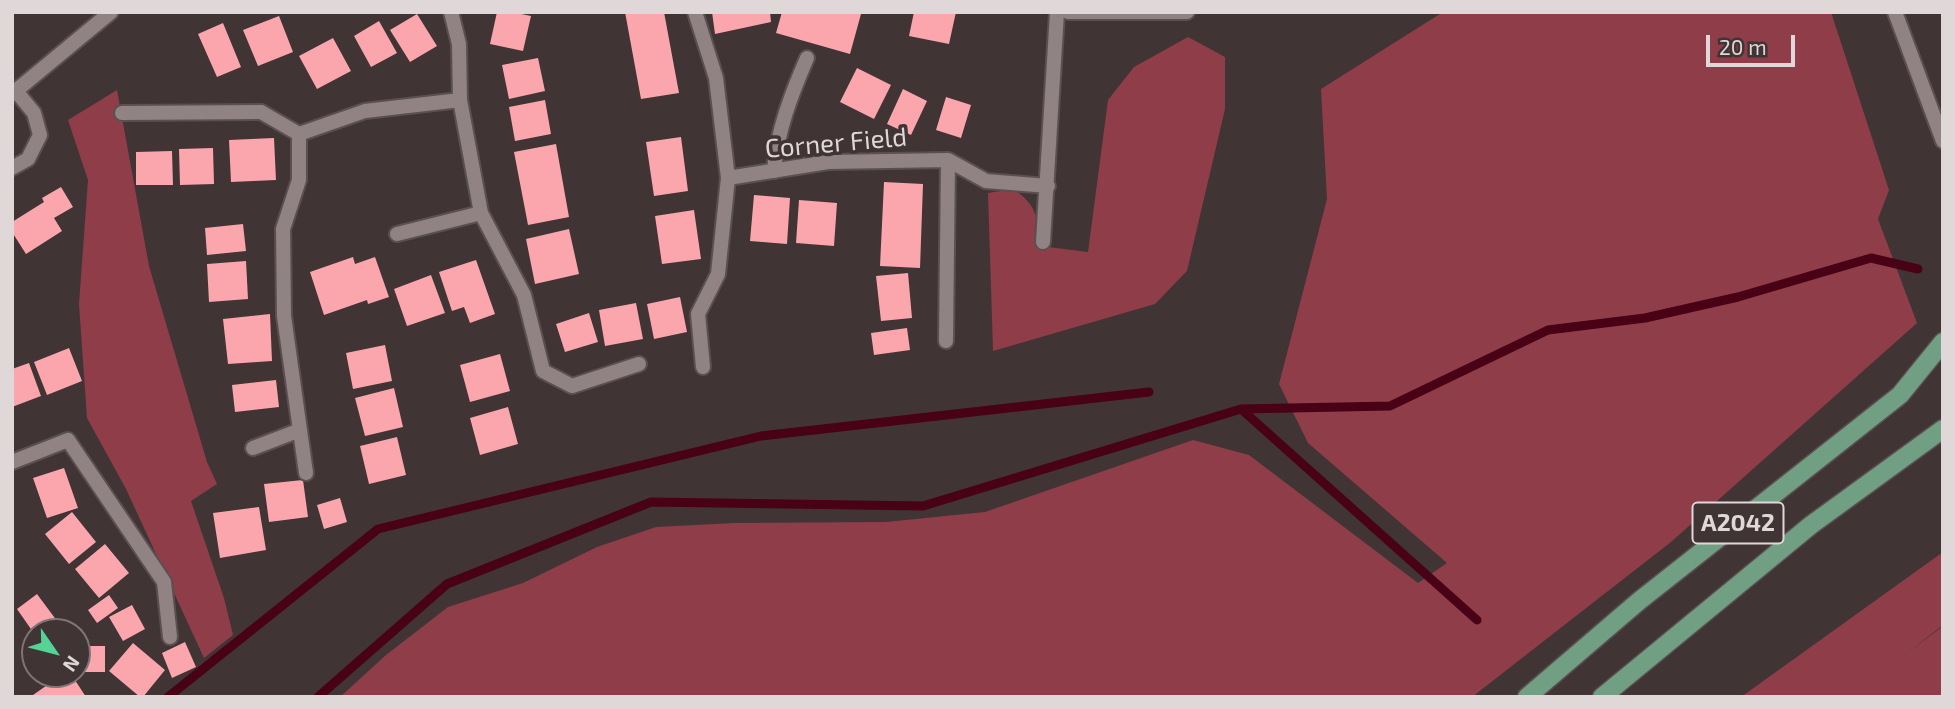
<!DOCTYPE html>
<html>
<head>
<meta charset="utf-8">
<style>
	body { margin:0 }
	#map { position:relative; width:1955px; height:709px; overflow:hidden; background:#403435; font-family:"Exo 2",sans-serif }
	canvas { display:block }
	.frame { position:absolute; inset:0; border:14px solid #dfd7d8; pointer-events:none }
	.north { position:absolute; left:21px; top:618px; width:70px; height:70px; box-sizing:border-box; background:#403435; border:2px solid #807576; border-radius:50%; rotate:125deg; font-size:19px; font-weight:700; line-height:28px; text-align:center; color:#dfd7d8 }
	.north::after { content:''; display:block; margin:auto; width:24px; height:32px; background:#54d395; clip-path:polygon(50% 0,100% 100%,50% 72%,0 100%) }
	.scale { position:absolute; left:1706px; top:35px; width:89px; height:32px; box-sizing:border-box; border:4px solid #dfd7d8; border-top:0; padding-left:9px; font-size:21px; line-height:24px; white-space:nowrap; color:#dfd7d8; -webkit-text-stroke:5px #403435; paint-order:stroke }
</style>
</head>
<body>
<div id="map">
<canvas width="1955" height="709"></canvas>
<div class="frame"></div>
<div class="north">N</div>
<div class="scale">20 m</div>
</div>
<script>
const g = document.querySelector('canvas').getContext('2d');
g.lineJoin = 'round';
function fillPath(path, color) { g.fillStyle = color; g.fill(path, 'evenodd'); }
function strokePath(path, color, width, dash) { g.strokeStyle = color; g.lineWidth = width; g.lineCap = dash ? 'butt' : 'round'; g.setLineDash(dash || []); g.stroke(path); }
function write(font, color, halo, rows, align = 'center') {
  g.font = font + ' "Exo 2",sans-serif'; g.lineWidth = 7; g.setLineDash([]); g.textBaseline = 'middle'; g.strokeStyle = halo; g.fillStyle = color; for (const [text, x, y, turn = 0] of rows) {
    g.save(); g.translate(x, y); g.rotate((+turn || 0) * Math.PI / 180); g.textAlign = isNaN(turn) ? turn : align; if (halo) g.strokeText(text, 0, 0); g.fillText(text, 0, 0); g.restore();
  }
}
const green = new Path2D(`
	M1443 12H1831L1889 190 1878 219 1917 323 1671 542 1472 697H340L386 655 448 607 523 583 597 547 656 527 734 523 886 522 985 512 1193 440 1249 455 1418 583 1447 563 1308 443 1279 384 1327 199 1321 89Z
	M1188 37 1225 57V109L1187 271 1155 304 993 351 988 193 1013 189C1036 203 1039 220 1040 246L1088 252 1108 100 1134 67Z
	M117 90 149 266 207 462 217 484 191 501 224 598 233 635 204 658 126 489 87 418 79 304 88 180 68 120Z
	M1943 552V625L1907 653 1943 626V697H1741Z`);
const stream = new Path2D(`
	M1241 409 1477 620
	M168 697 378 529 761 436 1149 392
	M318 697 447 584 651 502 923 506 1241 409 1390 406 1548 330 1645 318 1738 297 1871 258 1918 269`);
const building = new Path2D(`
	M497 12H512L531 16 523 51 490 44Z
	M625 12H664L679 93 641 99Z
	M712 12H770L771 22 715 34Z
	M782 12 861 14 850 54 776 33Z
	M914 12H956L949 44 909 36Z
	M417 14 437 46 410 62 390 30Z
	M279 16 293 52 258 66 243 30Z
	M379 21 397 53 371 67 354 36Z
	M223 23 241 67 217 77 198 34Z
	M333 38 351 71 317 89 299 56Z
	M538 58 545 91 509 99 502 65Z
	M857 68 891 85 874 119 840 102Z
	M903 89 927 101 911 135 887 124Z
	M946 97 971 105 961 138 936 130Z
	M545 100 551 134 515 141 509 107Z
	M681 137 688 191 654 196 646 142Z
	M274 138 276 180 231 182 229 140Z
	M556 144 569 217 528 225 514 152Z
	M213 148 214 184 180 185 179 149Z
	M172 151 173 185H136V152Z
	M884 182 923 184 920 268 880 266Z
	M61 187 73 207 54 218 62 231 26 254 12 232V222L44 202 42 198Z
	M754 195 790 198 787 244 750 241Z
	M799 200 837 203 834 246 796 243Z
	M694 210 701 259 662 264 655 216Z
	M243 224 246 251 207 255 205 228Z
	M569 229 579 274 535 284 526 239Z
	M353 257 355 264 375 257 389 297 368 304 367 300 324 315 310 272Z
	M476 260 495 314 470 323 464 307 452 311 439 272Z
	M246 261 248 299 209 302 207 264Z
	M908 273 912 318 881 321 876 276Z
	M431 275 445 313 407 326 394 289Z
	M680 297 687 332 654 339 647 304Z
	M636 303 643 339 605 346 599 310Z
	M589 313 598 342 565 352 556 324Z
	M270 314 272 361 228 364 223 319Z
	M907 328 910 350 874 355 871 333Z
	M385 345 392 381 353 389 346 353Z
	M69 348 82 381 47 395 34 362Z
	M500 354 510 391 470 402 460 365Z
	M29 363 41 396 12 407V369Z
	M276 380 279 407 235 412 232 385Z
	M394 388 403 427 365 436 355 398Z
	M508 407 518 444 480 455 470 418Z
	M397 437 406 475 369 484 360 446Z
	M64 468 78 508 47 518 33 478Z
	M303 480 308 517 269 522 264 484Z
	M340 498 347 522 324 529 317 505Z
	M259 507 266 550 220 558 213 513Z
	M72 512 96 542 69 564 45 534Z
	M105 544 129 573 99 598 75 569Z
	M37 594 63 629 60 632H33L17 609Z
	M109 595 118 608 97 623 88 610Z
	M132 605 145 629 123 641 109 617Z
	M185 642 196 667 172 678 162 653Z
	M133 643 165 670 143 697H140L109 671Z
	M78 646H105V672H78Z
	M63 674H71L86 697H34L33 695Z`);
const service = new Path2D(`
	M122 113 261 112
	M12 168 28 159 40 135 34 113 16 91
	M774 171C777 131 791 95 807 58`);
const minor = new Path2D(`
	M451 12 459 44 460 100 481 213 524 295 543 371 572 386 639 364
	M695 12 716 78 728 178 718 274 698 314 703 367
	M1068 12H1187
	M261 112 299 134 365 111 460 100
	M299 134V180L283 229 284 316 306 473
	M728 178 828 162 948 160 986 181 1048 186
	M397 234 481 213
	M1043 242 1057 12
	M946 341 948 160
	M253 448 300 430
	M12 462 68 440 164 582 170 637`);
const tertiary = new Path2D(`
	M1895 12 1943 141
	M12 94 111 12`);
const primary = new Path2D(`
	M1527 697 1639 601 1900 395 1943 342
	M1602 697 1811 525 1943 429`);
const shields = [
	[1738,523,91]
];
const shieldNames = [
	["A2042",1738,523]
];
const streetNames = [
	["Corner Field",836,143,-5]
];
fillPath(green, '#8f3d49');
strokePath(stream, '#490115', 9);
fillPath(building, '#fba6ad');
strokePath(service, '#5b5051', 18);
strokePath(minor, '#5b5051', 18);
strokePath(tertiary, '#5b5051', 18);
strokePath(primary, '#5b5051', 21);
strokePath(service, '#918283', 14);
strokePath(minor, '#918283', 14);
strokePath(tertiary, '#918283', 14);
strokePath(primary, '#709f84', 18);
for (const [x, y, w] of shields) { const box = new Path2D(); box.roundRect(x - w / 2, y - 20.5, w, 41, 5); g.fillStyle = '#403435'; g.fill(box); strokePath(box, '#dfd7d8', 2); }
write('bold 24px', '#dfd7d8', null, shieldNames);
write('26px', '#dfd7d8', '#403435', streetNames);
</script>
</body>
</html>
